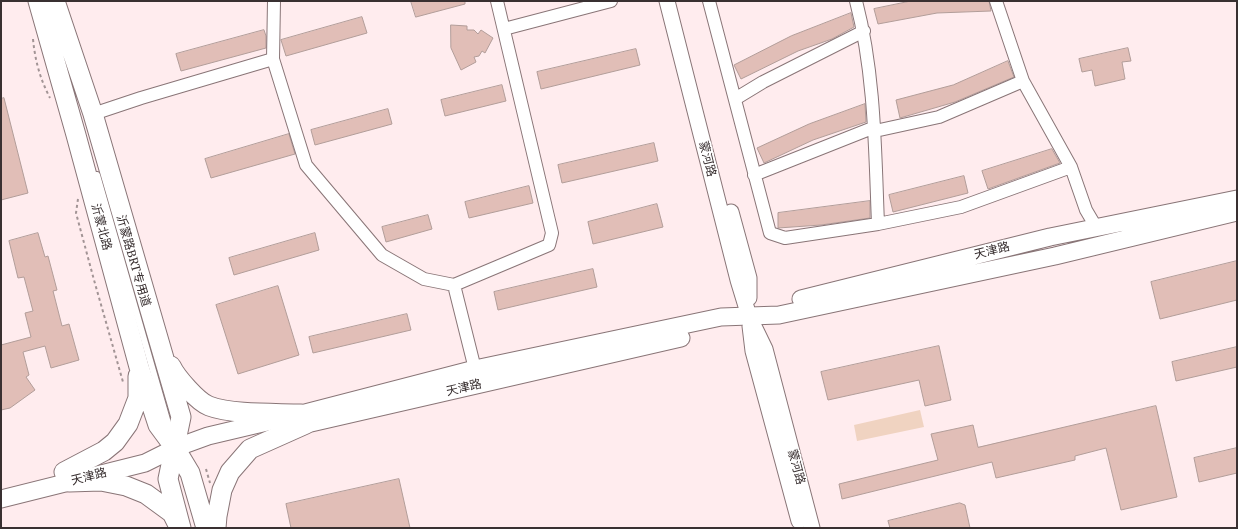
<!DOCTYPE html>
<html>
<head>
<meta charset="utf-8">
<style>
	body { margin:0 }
	#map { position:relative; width:1238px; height:529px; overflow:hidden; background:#ffecee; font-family:"Noto Serif",serif }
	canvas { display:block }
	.frame { position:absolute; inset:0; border:2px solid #393031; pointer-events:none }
</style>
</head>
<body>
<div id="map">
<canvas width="1238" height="529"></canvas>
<div class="frame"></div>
</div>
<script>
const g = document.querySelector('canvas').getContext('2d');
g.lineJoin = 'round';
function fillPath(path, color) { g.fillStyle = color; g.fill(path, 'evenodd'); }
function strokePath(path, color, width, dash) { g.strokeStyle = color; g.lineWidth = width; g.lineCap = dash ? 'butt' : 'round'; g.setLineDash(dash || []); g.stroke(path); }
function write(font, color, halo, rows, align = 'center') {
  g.font = font + ' "Noto Serif","Noto Sans SC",serif'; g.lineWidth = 3; g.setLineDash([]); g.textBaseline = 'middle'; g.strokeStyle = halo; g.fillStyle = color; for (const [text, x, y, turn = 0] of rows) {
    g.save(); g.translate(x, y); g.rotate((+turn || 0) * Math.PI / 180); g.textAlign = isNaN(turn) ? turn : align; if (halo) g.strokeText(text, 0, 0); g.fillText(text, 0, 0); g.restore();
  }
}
const green = new Path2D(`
	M920 410 924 427 857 441 854 425Z`);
const building = new Path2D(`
	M411 1H465V4L416 17Z
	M911 1H989L991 11 937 13 878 24 874 9Z
	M851 13 854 27 832 39 798 51 741 79 734 65 791 36Z
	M362 17 367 33 286 56 281 40Z
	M451 25 467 26V30H474L478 34 481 30 493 38 485 53 482 51 479 56 474 57 476 62 461 70 451 48Z
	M264 30 266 36V48L181 71 176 54Z
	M1128 48 1131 61 1122 62 1125 79 1095 86 1092 70 1082 72 1079 59Z
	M636 49 640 65 541 89 537 72Z
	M1008 61 1014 77 955 102 900 118 896 100 953 85Z
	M502 85 506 101 445 116 441 100Z
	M4 98 28 193 1 200V99Z
	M865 104 866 122 813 140 764 163 757 148 809 124Z
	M388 109 392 124 315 145 311 130Z
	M289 134 295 154 211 178 205 159Z
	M654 143 658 161 562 183 558 165Z
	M1052 149 1060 163 988 189 982 171Z
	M964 176 968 193 893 212 889 195Z
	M529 186 533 203 469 218 465 202Z
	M870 201V218L821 225 778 228V213Z
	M657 204 663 227 593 244 588 222Z
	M428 215 432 229 386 242 382 227Z
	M38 233 45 257 48 256 57 290 53 291 62 326 69 324 79 360 51 368 45 346 23 352 29 375 26 377 35 390 10 408 1 410V345L31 337 25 313 33 311 24 277 18 278 9 241Z
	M315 233 319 250 234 275 229 258Z
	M1237 261V300L1160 319 1151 282Z
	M593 269 597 287 498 310 494 292Z
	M278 286 299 355 238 374 216 305Z
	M407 314 411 330 313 353 309 337Z
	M939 346 951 400 925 406 919 380 828 400 821 372Z
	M1237 347V367L1176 381 1172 362Z
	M1156 406 1177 497 1121 510 1106 448 1075 456V460L996 478 992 462 842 499 839 484 938 460 931 434 973 425 978 447Z
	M1237 448V473L1199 482 1194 458Z
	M399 479 410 528H291L286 504Z
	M960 503 965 505 970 528H890L888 521Z`);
const path = new Path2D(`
	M33 39C35 60 40 79 50 98
	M78 199 76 213 94 280 123 382
	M206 469 210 483`);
const service = new Path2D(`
	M97 175 170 430`);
const minor = new Path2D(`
	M274 1 273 59 306 165 382 255 424 279 454 285 549 245 552 233 497 1
	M709 1 770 233 785 238 878 224
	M856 1C875 74 875 150 878 224L961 207 1071 167
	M996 1 1023 81 1071 167 1086 210 1096 227
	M504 29 611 1
	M735 99 763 82 864 31
	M93 114 141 98 273 59
	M875 131 939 117 1023 81
	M754 175 875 127
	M454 285 475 369`);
const tertiary = new Path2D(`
	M667 1 738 280 749 316 765 349 812 528
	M731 212 749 278V298
	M750 326 753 351 799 521`);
const secondary = new Path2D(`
	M801 299 1050 237 1237 199
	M311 423 681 338
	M1 499 145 463 175 448 208 436 301 414 475 369 721 317 779 315 1055 256 1237 212`);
const primary = new Path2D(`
	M38 1 76 135 139 367 158 425 175 448 190 473 206 528
	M55 1 93 114 181 417 168 479 181 528
	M171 366C176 377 198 402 209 406 233 415 275 413 301 414
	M64 472 104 451 115 442 128 424 138 398V376
	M69 482 101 481 126 486 146 494 172 513 178 525
	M216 528 217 516 222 490 230 472 250 449 306 424`);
const streetNames = [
	["蒙河路",707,159,76],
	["沂蒙北路",101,227,75],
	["天津路",992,251,-14],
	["沂蒙路BRT专用道",133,261,74],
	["天津路",464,388,-13],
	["蒙河路",796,467,75],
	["天津路",89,477,-14]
];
fillPath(green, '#f0d3c1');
fillPath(building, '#e1beb7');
strokePath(building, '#b29d99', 1);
strokePath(service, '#897577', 8);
strokePath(minor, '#897577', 14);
strokePath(tertiary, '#897577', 17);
strokePath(secondary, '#897577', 19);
strokePath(primary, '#897577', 21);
strokePath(path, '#a29495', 2, [3, 3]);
strokePath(service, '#fff', 6);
strokePath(minor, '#fff', 12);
strokePath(tertiary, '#fff', 15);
strokePath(secondary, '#fff', 17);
strokePath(primary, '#fff', 19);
write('12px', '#393031', '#fff', streetNames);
</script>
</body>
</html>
